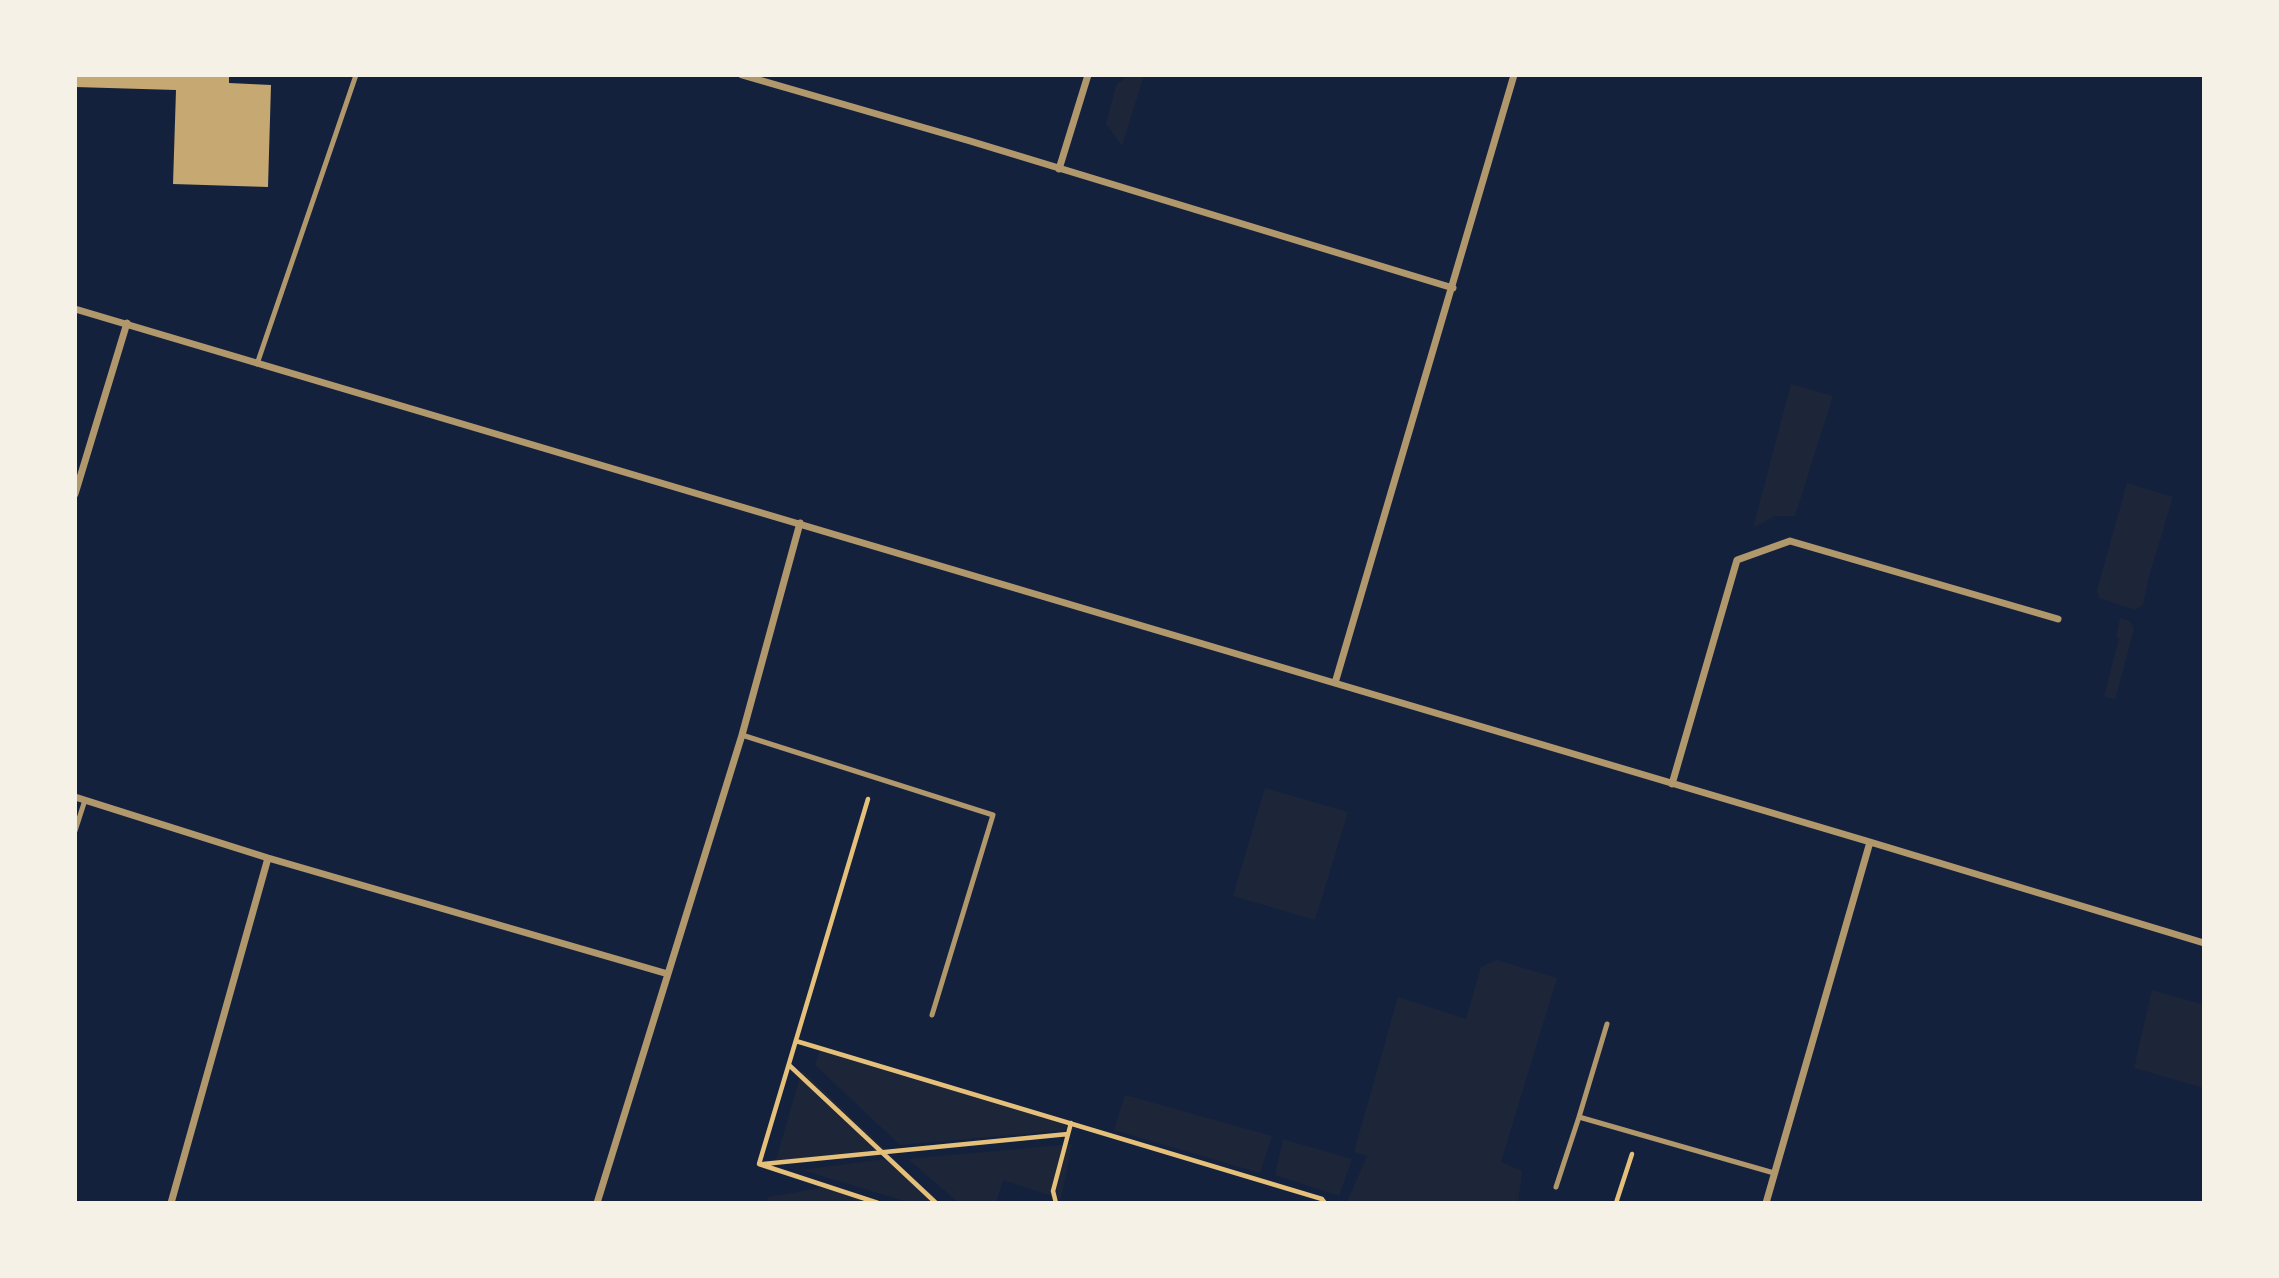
<!DOCTYPE html>
<html>
<head>
<meta charset="utf-8">
<style>
	body { margin:0 }
	#map { position:relative; width:2279px; height:1278px; overflow:hidden; background:#14213d; font-family:Manrope,sans-serif }
	canvas { display:block }
	.frame { position:absolute; inset:0; border:77px solid #f6f1e7; pointer-events:none }
</style>
</head>
<body>
<div id="map">
<canvas width="2279" height="1278"></canvas>
<div class="frame"></div>
</div>
<script>
const g = document.querySelector('canvas').getContext('2d');
g.lineJoin = 'round';
function fillPath(path, color) { g.fillStyle = color; g.fill(path, 'evenodd'); }
function strokePath(path, color, width, dash) { g.strokeStyle = color; g.lineWidth = width; g.lineCap = dash ? 'butt' : 'round'; g.setLineDash(dash || []); g.stroke(path); }
const green = new Path2D(`
	M1129 75H1144L1122 146 1106 124 1116 85Z
	M1791 384 1833 396 1795 516H1775L1753 528Z
	M2127 483 2173 497 2148 580 2143 605 2135 610 2099 598 2097 590Z
	M2120 618 2130 621 2134 629 2115 700 2104 696 2119 639 2116 638Z
	M1265 788 1348 812 1315 920 1233 896Z
	M1497 960 1557 978 1501 1162 1522 1171 1518 1203H1350L1348 1200 1367 1156 1354 1152 1398 997 1466 1019 1481 967Z
	M2152 990 2204 1005V1088L2134 1068Z
	M820 1049 1079 1129 900 1145 815 1065Z
	M802 1070 885 1149 775 1163Z
	M1125 1095 1272 1136 1260 1173 1114 1130Z
	M1283 1139 1352 1159 1339 1196 1275 1175Z
	M1072 1144 1061 1199 1003 1180 996 1203H959L908 1159Z
	M892 1158 941 1203H911L802 1170Z
	M832 1186 881 1203H767L768 1197Z`);
const building = new Path2D(`
	M75 75H229V83L271 85 268 187 173 184 176 90 75 87Z`);
const path = new Path2D(`
	M868 799 759 1164 878 1203
	M796 1041 1322 1199 1325 1203
	M789 1065 936 1203
	M763 1164 1068 1134
	M1056 1203 1053 1191 1071 1123
	M1616 1203 1632 1154`);
const service = new Path2D(`
	M257 364 356 75
	M742 735 993 815 932 1015
	M75 831 85 800
	M1607 1024 1579 1117 1774 1173
	M1556 1187 1579 1117`);
const minor = new Path2D(`
	M742 75 970 141 1453 288
	M1059 169 1088 75
	M75 309 1870 842 2204 943
	M75 494 127 323
	M1335 683 1514 75
	M1672 784 1737 560 1790 541 2058 619
	M75 797 268 858 668 974
	M171 1203 268 858
	M597 1203 742 735 800 523
	M1766 1203 1870 842`);
fillPath(green, '#1d2539');
fillPath(building, '#c6a872');
strokePath(path, '#e5c07b', 4.5);
strokePath(service, '#b1986c', 5);
strokePath(minor, '#b1986c', 7);
</script>
</body>
</html>
